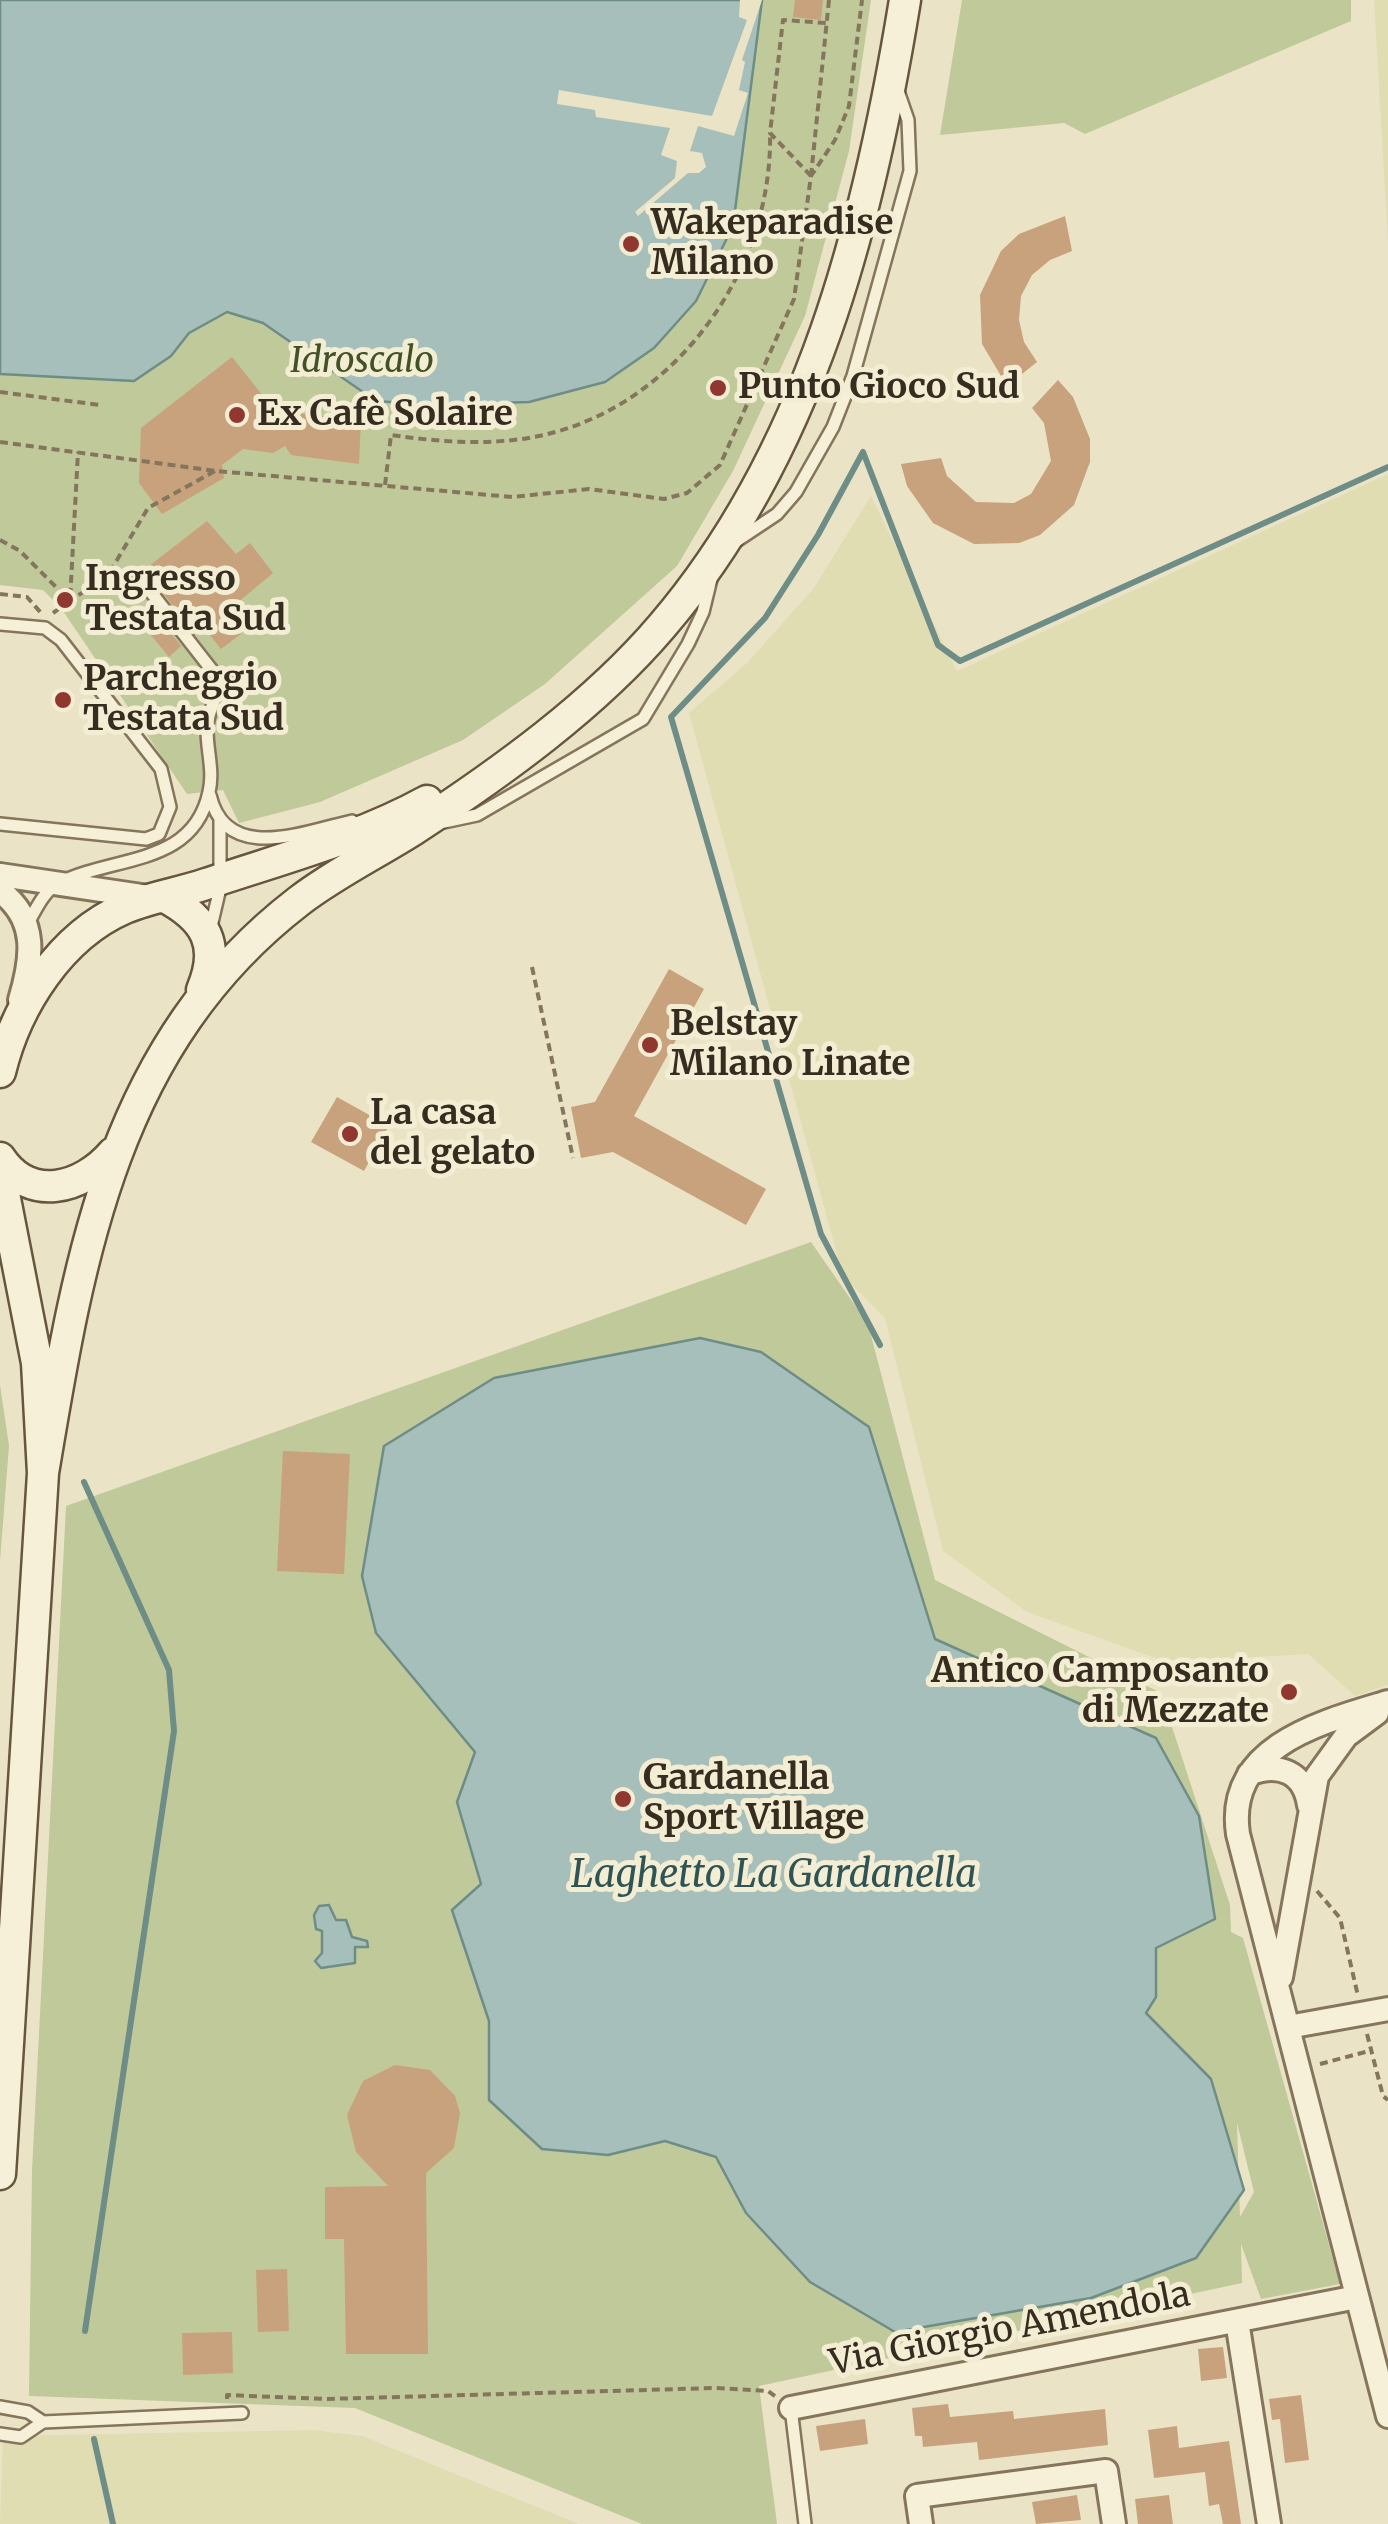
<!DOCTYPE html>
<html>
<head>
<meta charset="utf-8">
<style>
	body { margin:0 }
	canvas { display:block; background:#ebe3c5 }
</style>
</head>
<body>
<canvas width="1388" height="2524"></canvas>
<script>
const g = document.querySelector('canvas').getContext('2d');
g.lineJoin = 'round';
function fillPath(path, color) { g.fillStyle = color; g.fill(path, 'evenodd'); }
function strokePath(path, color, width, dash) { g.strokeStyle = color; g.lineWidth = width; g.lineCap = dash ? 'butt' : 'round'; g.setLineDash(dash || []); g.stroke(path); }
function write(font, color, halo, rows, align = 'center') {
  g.font = font + ' Merriweather,serif'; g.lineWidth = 10; g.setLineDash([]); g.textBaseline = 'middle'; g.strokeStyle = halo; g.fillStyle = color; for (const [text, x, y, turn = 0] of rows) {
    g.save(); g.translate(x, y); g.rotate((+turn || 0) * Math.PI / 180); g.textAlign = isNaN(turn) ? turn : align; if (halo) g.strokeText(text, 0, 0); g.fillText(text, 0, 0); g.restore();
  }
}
const farmland = new Path2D(`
	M1374 0H1388V243Z
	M1388 474V1685L1355 1696 1308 1654 1166 1662 1027 1612 943 1551 885 1318 843 1276 689 713 747 663 813 589 871 496 957 671Z
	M314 2430 362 2436 579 2524H0L3 2436Z`);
const green = new Path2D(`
	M0 0H871L849 151 805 316 733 471 677 566 545 684 463 740 320 802 239 823 223 790 187 794 61 608 43 590 0 585Z
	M962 0H1351V21L1085 134 1064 123 940 135Z
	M811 1242 868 1324 935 1580 1161 1693 1230 1905 1231 1932 1243 1938 1340 2284 1261 2299 1241 2244 1242 2283 759 2386 777 2524H642L355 2408 29 2396 32 2170 66 1506ZM1237 2123 1254 2192 1240 2217 1237 2124Z
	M0 1385 9 1446 0 1561Z`);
const water = new Path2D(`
	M0 0H762L733 226 696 301 654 348 605 382 529 402 431 405 376 401 263 323 227 312 189 333 171 356 134 381 0 374Z
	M700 1338 761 1352 869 1427 935 1639 1156 1738 1199 1816 1215 1919 1156 1948V1997L1146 2013 1211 2079 1244 2190 1196 2258 1091 2298 895 2332 810 2282 746 2213 716 2157 665 2141 608 2155 542 2149 489 2100V2021L452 1910 481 1884 457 1802 475 1752 376 1633 362 1576 384 1446 494 1378Z
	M329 1905 336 1920H346L352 1937 367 1941 368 1947H355V1963L321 1968 315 1961 322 1953V1931L316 1929 314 1915 319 1906Z`);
const pier = new Path2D(`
	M740 0H762L742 60 745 62 739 90 748 93 734 136 698 126 690 151 702 153 706 167 699 173H688L638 216 635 212 675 178 677 161 661 155 670 128 596 117 595 110 557 104 559 90 712 116 747 20 739 17Z`);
const stream = new Path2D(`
	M880 1345 821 1234 671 717 765 618 818 535 863 452 938 645 960 661 1388 467
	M84 1482 169 1670 174 1731 85 2331
	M94 2439 113 2524`);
const building = new Path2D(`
	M795 0H823L821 20 793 17Z
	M1065 216 1072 251 1050 260 1032 275 1021 296 1019 320 1024 342 1037 362 1007 386 982 344 980 295 1001 251 1019 234Z
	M232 357 275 411 361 420 359 464 291 455 285 446 273 453 243 449 222 465 224 478 162 514 139 483 141 428Z
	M1058 380 1073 397 1090 439V462L1074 505 1040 535 1019 543 974 544 933 523 907 486 901 464 941 458 947 476 976 502 1014 503 1031 494 1051 461 1044 423 1032 408Z
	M207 521 236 554 250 543 273 573 225 613 241 634 221 649 205 629 196 634 144 570Z
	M159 618 181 646 169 657 146 629Z
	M669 969 704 989 634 1116 766 1189 746 1225 613 1152 581 1158 571 1107 595 1102Z
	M337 1097 389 1126 364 1171 311 1142Z
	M283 1451 350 1454 344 1574 277 1571Z
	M395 2065 430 2070 455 2096 460 2113 454 2148 426 2173 428 2354H346L344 2239H325V2187L388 2186 356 2152 347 2115 363 2081Z
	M287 2269 289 2331 258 2332 256 2270Z
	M232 2332 233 2373 183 2375 182 2333Z
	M1223 2347 1227 2378 1201 2381 1198 2349Z
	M1301 2395 1309 2460 1285 2463 1280 2419 1272 2420 1269 2399Z
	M948 2404 950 2417 1013 2411 1014 2419 1105 2409 1108 2445 979 2460 977 2442 923 2447 922 2436H915L912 2408Z
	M865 2419 868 2444 820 2451 816 2426Z
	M1177 2426 1179 2448 1229 2441 1241 2524H1223L1219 2504 1209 2506 1205 2472 1154 2478 1148 2430Z
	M1077 2495 1081 2520 1036 2524 1032 2502Z
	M1169 2495 1173 2524H1138L1135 2499Z`);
const path = new Path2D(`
	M811 176 770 133 783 20 826 23
	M811 176 829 0
	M0 392 100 405
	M0 442 216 471 512 497 589 489 664 499 687 493 720 465 794 299 811 176 835 140 849 106 862 0
	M385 485 391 435C446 443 505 447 559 431 685 394 773 263 770 133
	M0 540 20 551 70 601 108 575 148 508 215 471
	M0 594 27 597 42 614
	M53 613 70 601 78 452
	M532 967 573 1158
	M1317 1891 1340 1918 1358 1996
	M1367 2034 1383 2096 1388 2100
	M1320 2064 1369 2051
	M227 2399V2395L326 2399 716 2388 768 2391 776 2397`);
const lane = new Path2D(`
	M735 542 777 514 796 492 833 427 853 376 910 171 908 120 897 88
	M0 624 45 628 61 640 161 769 170 807 159 834 146 839 0 824
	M210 795C226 865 306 831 352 821
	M444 822 477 815 643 719 688 644 703 612 712 575
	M27 925C35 911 44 890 59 883 114 855 193 867 209 792 214 771 207 752 207 730 206 711 220 698 218 678L147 587
	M210 931 220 888V818
	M0 2407 28 2412 43 2422 21 2437 0 2434
	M791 2408 805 2524
	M43 2422 242 2413`);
const street = new Path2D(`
	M0 875 155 898
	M0 891C39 920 32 960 20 1000
	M1388 1702C1322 1722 1225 1746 1238 1834L1388 2416
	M1249 1774C1279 1762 1304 1772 1309 1805
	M1281 1977 1317 1776 1346 1736 1377 1713
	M1288 2027 1388 2009
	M1237 2321 1269 2524
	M791 2408 1357 2297
	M921 2524 917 2496 1106 2471 1114 2524`);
const secondary = new Path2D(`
	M165 897C206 919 221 945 202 990
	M0 1072C16 1006 60 936 125 908 151 897 180 893 206 884 280 859 358 839 427 801
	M0 1158C30 1203 82 1189 113 1153
	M0 1173 37 1363 43 1473 0 2174
	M43 1473C79 1256 113 1044 299 901 334 874 375 854 413 830 500 773 594 706 662 626 811 452 869 222 905 0`);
const markers = [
	[631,244,10,"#903730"],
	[718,388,10,"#903730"],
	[237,415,10,"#903730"],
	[65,600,10,"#903730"],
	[63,700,10,"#903730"],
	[650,1045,10,"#903730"],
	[350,1134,10,"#903730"],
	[1289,1692,10,"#903730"],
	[623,1799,10,"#903730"]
];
const poiNames = [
	["Wakeparadise",651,224],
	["Milano",651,264],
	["Punto Gioco Sud",738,388],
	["Ex Cafè Solaire",257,415],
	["Ingresso",85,580],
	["Testata Sud",85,620],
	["Parcheggio",83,680],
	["Testata Sud",83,720],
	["Belstay",670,1025],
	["Milano Linate",670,1065],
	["La casa",370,1114],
	["del gelato",370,1154],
	["Antico Camposanto",1269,1672,"right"],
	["di Mezzate",1269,1712,"right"],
	["Gardanella",643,1779],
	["Sport Village",643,1819]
];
const parkNames = [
	["Idroscalo",362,362]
];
const streetNames = [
	["Via Giorgio Amendola",1010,2330,-11]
];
const waterNames = [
	["Laghetto La Gardanella",774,1876]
];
fillPath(farmland, '#e1ddb3');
fillPath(green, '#c0c99a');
fillPath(water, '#a6bfba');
strokePath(water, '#6e8d87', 2.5);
fillPath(pier, '#ebe3c5');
strokePath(stream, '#6e8d87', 6);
fillPath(building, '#c7a27d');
strokePath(lane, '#85755c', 16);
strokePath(street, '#85755c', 28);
strokePath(secondary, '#67563f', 35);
strokePath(path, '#85755c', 4, [8, 5]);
strokePath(lane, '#f7f0d8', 11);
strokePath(street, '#f7f0d8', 22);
strokePath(secondary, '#f7f0d8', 30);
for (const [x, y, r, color] of markers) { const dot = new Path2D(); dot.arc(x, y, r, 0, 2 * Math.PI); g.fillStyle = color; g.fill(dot); strokePath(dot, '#f3edd4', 4); }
write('bold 35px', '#362c1f', '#f3edd4', poiNames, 'left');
write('italic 35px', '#435127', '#f3edd4', parkNames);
write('35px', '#362c1f', '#f3edd4', streetNames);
write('italic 38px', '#2f5455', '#f3edd4', waterNames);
</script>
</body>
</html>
